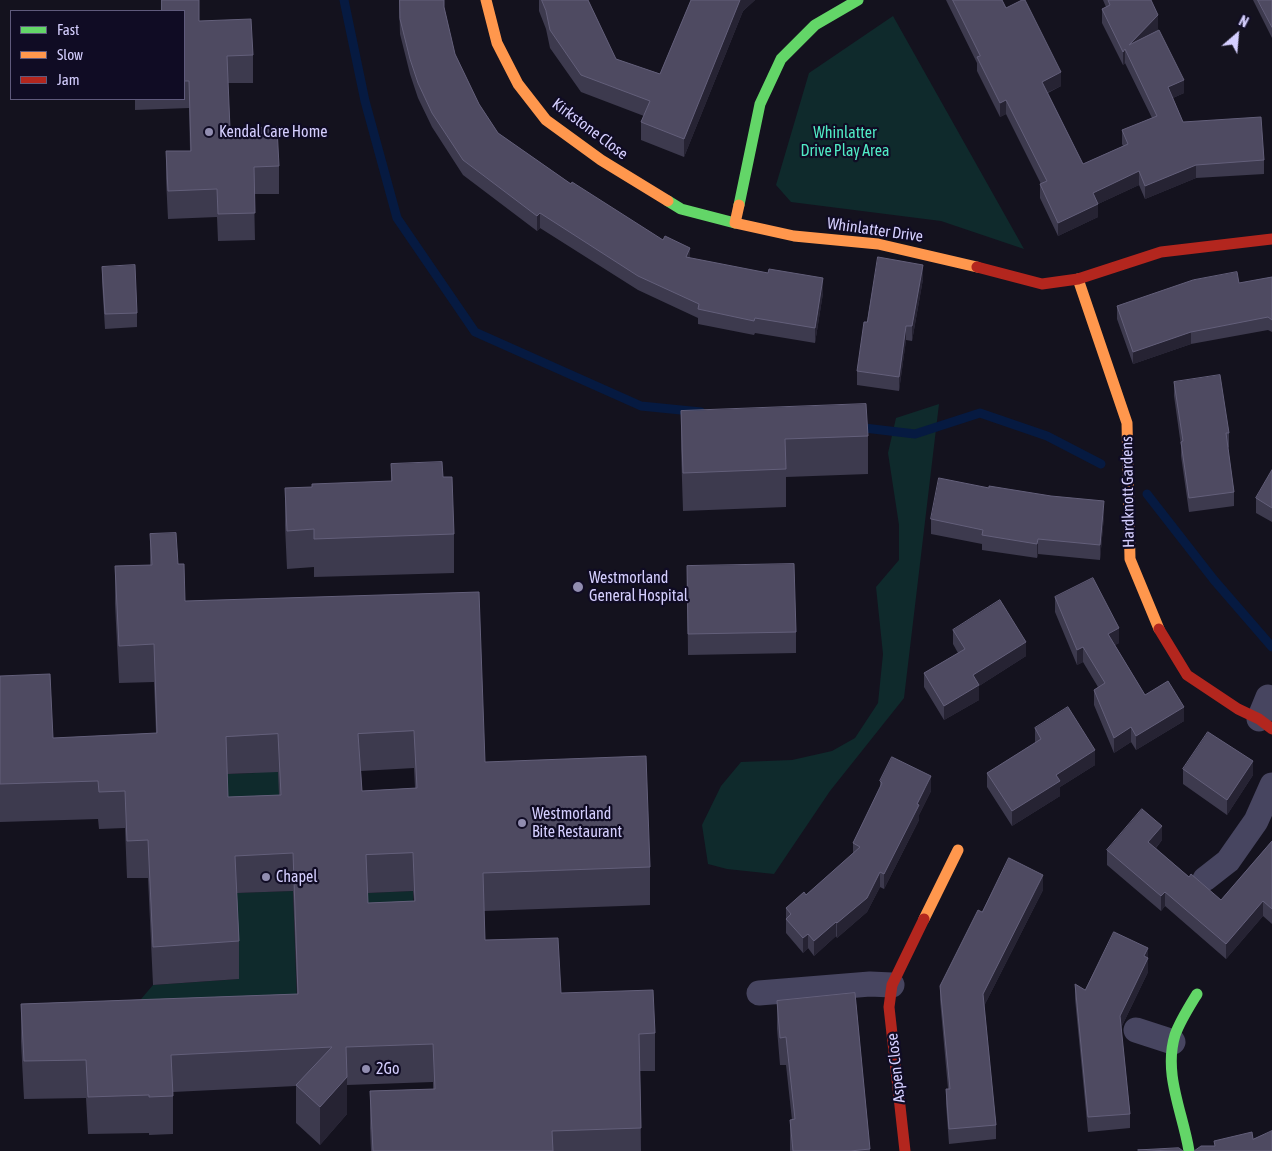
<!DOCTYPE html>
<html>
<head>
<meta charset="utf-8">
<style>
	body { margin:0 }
	#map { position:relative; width:1272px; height:1151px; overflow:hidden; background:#14121e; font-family:"Asap Condensed",sans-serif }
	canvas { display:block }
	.legend { position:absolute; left:10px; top:10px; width:175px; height:90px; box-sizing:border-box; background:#100c24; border:1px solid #5f5a7c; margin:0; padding:6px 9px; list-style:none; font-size:15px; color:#d5cfff }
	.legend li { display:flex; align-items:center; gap:10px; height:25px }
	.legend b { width:25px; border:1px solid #5f5a7c }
	.north { position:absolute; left:1212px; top:10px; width:50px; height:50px; -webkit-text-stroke:4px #100c24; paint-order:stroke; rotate:27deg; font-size:14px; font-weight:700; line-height:20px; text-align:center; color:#d5cfff }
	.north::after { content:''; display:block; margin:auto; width:18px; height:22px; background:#d5cfff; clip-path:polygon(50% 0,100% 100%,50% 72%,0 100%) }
</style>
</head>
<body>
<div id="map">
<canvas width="1272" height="1151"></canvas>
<ul class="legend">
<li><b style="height:6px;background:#63d668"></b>Fast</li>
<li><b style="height:6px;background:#ff974d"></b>Slow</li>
<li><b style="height:6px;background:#b3261e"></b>Jam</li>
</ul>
<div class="north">N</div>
</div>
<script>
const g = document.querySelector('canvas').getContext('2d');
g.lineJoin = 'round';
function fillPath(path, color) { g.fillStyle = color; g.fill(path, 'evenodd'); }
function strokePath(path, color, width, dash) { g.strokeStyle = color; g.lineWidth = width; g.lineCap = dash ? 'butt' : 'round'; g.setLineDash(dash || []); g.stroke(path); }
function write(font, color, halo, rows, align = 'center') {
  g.font = font + ' "Asap Condensed",sans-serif'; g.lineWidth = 4.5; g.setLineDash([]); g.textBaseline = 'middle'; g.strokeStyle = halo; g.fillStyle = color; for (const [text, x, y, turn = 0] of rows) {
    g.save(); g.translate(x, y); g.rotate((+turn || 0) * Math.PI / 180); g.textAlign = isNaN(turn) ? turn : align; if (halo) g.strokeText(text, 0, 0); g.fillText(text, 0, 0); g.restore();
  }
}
const green = new Path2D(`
	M893 16 1024 249 941 221 791 202 776 185 809 73Z
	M939 404 904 698 830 791 774 874 727 869 708 864 702 825 721 786 741 762 792 760 832 751 855 738 878 703 883 654 876 587 899 560V525L888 453 896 418Z
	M291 702 281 832 228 835 226 774 255 773Z
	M293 891 298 1032 108 1038 153 985 239 979 235 893Z
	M413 891 415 939 368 941 366 893Z`);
const stream = new Path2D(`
	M344 0 365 101 397 218 475 332 641 406 701 412
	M856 427 915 434 980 413 1047 436 1101 464
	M1147 494 1214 580 1272 647`);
const street = new Path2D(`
	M1259 719 1268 697
	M1205 879 1228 861 1256 821 1272 785
	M759 993 870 984 892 985
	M1136 1030 1173 1042`);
const fast = new Path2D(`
	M668 201 681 209 735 223
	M739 205 760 104 781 59 815 25 858 0
	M1189 1151C1183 1113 1163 1074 1175 1035 1180 1021 1189 1007 1197 994`);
const slow = new Path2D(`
	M486 0 497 43 518 84 546 120 601 160 668 201
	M739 205 735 223 794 236 878 244 977 267
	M1078 279 1127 423 1130 559 1159 629
	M924 919 958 850`);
const jam = new Path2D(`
	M977 267 1042 284 1078 279 1161 252 1272 239
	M1159 629 1187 675 1238 709 1259 719 1272 729
	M905 1151 889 1007 892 985 924 919`);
const wall = new Path2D(`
	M161 0H199V21L253 55V83H228L230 129 279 166V194H254L255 240 218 241 217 217 168 219 166 179V151H190L189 108 135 110V99H184V11H161Z
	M399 0 444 7 455 54 479 104 498 133 571 184 690 258 823 293 815 343 755 333 754 335 698 324V318L638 290 540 228 537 231 463 175 432 127 418 98 410 74 400 34Z
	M539 0H588L616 59 660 74 691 0H755L743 11 684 157 641 140V122L644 116 581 92 550 48 546 29 539 11Z
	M946 0H1002L1006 8 1061 86 1048 93 1083 164 1123 146 1122 144V130L1152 118 1125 63 1123 65 1102 23V9L1106 7 1103 0H1151L1158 29 1155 32 1184 93 1173 98 1183 122 1264 160V174L1196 178 1145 199 1139 185 1098 204V217L1058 236 1040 198V184H1041L1006 114 1000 117 977 71V63Z
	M1253 0H1272V38Z
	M102 267 137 313V327L105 329 102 282Z
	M1272 277V332L1268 330 1191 344 1133 364 1117 319V306Z
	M923 279 912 341 906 340 899 391 857 385V371L867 322Z
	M1174 382 1229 433V447L1228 448 1234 492V506L1189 512 1181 456V446L1174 396Z
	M681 411 868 436V474L786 477V507L683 511 681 449Z
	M391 464 443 477 454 534V573L314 577V567L287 569 285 526V488L312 487 391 481Z
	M1272 470V522L1256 513V498Z
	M1104 516 1100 560 1038 554 1037 558 982 550V544L931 534V519Z
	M150 534 178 564 185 601 485 762 650 867V905L484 911 485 940 561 993 655 1033V1071H640L641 1151H371L370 1128V1091L433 1089V1082L347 1085V1114L320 1145 296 1123V1086L173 1092V1134L149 1135V1133L88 1134 86 1098 24 1099 21 1042V1004L297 994 293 891 237 893 239 941V979L153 985 148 878H127L125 828 99 829 98 819 0 822V676L53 738 156 733 154 682 119 683 115 604V566L150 565ZM414 768 415 788 362 791 361 771ZM278 772 279 795 228 797 227 774ZM413 891 414 901 368 903V893Z
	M687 566 796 632V653L688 655Z
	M1055 597 1119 643 1115 645 1145 695 1184 721 1136 750 1131 742 1114 753 1094 705V690L1098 687 1083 662 1077 665 1055 612Z
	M953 630 1026 656 979 686V700L944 720 924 687V673L958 653 953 644Z
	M1035 728 1095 765 1060 787V796L1012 826 987 787V773L1035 743Z
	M1183 769 1253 775 1227 815 1183 784Z
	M880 781 931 791 919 815V820L884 889 880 887 867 912 837 938 836 936 814 956 808 948 803 953 786 933V908L806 895 853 854V843L880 788Z
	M1162 840 1156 848 1189 877 1221 900 1272 841V924L1263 916 1226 959 1165 906 1161 911 1107 865V850Z
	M1043 890 984 1006 996 1125V1139L949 1144 946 1104V1089H948L940 1000V986L982 912Z
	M1148 972 1121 1028 1130 1114V1128L1088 1132 1075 999V984L1085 990Z
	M855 993 870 1151H790V1120H792L786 1065H780L777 1029V1001Z`);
const shadedWall = new Path2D(`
	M740 0H755L743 11 684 157V139Z
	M1158 15V29L1130 58 1129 45Z
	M1125 49V63L1123 65V52Z
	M1061 72V86L1042 95V82Z
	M1184 80V93L1168 100V87Z
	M1006 100V114L1000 117V103Z
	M1196 165V178L1145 199V186Z
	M1139 171V185L1098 204V217L1058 236V223L1093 193Z
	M540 213V228L537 231V216Z
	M690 248V262L686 257Z
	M923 265V279L912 341V326Z
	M823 278V293L815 343V328Z
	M906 326V340L899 391V377Z
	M1191 332V344L1133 364V352Z
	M1104 501V516L1100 560V545Z
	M1038 539V554L1037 558V544Z
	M1119 628V643L1108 648V634Z
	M1026 642V656L979 686V700L944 720V706L973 675Z
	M1083 647V662L1077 665V650Z
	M1184 707V721L1136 750V736Z
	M1131 727V742L1114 753V738Z
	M1095 750V765L1060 787V796L1012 826V811L1056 775Z
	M1253 761V775L1227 815V800Z
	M931 776V791L919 815V820L884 889V874Z
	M1162 826V840L1148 857V842Z
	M880 872V887L867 912 837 938V923Z
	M1043 875V890L983 1008V994Z
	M1165 892V906L1161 911V896Z
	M1263 901V916L1226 959V944Z
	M836 922V936L814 956V941Z
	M808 934V948L803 953V938Z
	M1148 948V972L1120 1030V1016Z
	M347 1077V1114L320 1145V1107Z`);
const building = new Path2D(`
	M162 0H199V21L251 19 253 55 227 56 230 129 277 127 279 166 254 167 255 213 218 214 217 189 168 191 166 151H191L189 81H184V11H162Z
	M400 0H444V7L455 54 479 104 498 133 571 184 572 182 663 240 665 236 690 248 686 257 768 273 769 269 823 278 815 328 755 318 754 321 698 309 699 304 638 276 540 213 537 216 463 160 432 113 418 83 410 59 400 19Z
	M542 0H588L616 59 660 74 691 0H740L684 139 641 122 650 101 581 75 550 30 546 11Z
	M953 0H1002L1006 8 1022 0H1025L1061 72 1042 82 1083 164 1128 144 1122 130 1157 116 1125 49 1123 52 1102 9 1110 5 1108 0H1151L1158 15 1129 45 1159 30 1184 80 1168 87 1183 122 1261 117 1264 160 1196 165 1145 186 1139 171 1093 193 1098 204 1058 223 1040 184 1047 181 1006 100 1000 103 977 57 980 56Z
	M1258 0H1272V27Z
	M878 257 923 265 912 326H906L899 377 857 371 864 322H867Z
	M135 265 137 313 105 314 102 267Z
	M1237 272 1239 283 1272 277V320L1268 317 1191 332 1133 352 1117 306 1193 280Z
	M1220 375 1229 433H1226L1234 492 1189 498 1181 442 1183 441 1174 382Z
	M866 404 868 436 785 439 786 469 683 473 681 411Z
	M442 462 443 477H452L454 534 314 539V529L287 531 285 488 312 487V484L392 481 391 464Z
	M1272 470V508L1256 498Z
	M939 478 989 488V486L1051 496 1104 501 1100 545 1038 539 1037 544 982 535 983 530 931 519Z
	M176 533 178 564H184L185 601 479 592 485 762 646 756 650 867 483 873 485 940 558 938 561 993 653 990 655 1033 639 1034 641 1128 552 1131 553 1151H373L370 1091 435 1089 433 1044 346 1047 347 1077 320 1107 296 1085 332 1047 171 1055 173 1096 149 1097V1095L88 1097 86 1060 24 1061 21 1004 298 994 293 853 235 856 239 941 153 947 148 840 127 841 125 791 99 792 98 781 0 784V676L50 674 53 738 157 733 154 644 119 646 115 566 152 565 150 534ZM414 731 417 788 362 791 358 734ZM278 734 281 795 228 797 226 737ZM413 853 415 901 368 903 366 855Z
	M794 564 796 632 688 634 687 566Z
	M1093 578 1119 628 1108 634 1145 695 1168 681 1184 707 1136 736 1131 727 1114 738 1094 690 1105 683 1083 647 1077 650 1055 597Z
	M1000 600 1026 642 973 675 979 685 944 706 924 673 965 649 953 630Z
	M1068 707 1095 750 1056 775 1060 781 1012 811 987 773 1041 739 1035 728Z
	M1208 732 1253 761 1227 800 1183 769Z
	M892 757 931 776 917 804 919 805 884 874 880 872 867 898 837 923 836 922 814 941 808 934 803 938 786 919 791 914 786 908 804 892 806 895 860 847 853 843 882 783 880 781Z
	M1142 809 1162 826 1148 842 1189 877 1191 874 1221 900 1272 841V909L1263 901 1226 944 1165 892 1161 896 1107 850Z
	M1009 858 1043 875 983 994 996 1125 949 1129 946 1089H950L940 986 978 910 982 912Z
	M1114 932 1148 948 1144 956 1148 958 1120 1016 1130 1114 1088 1117 1075 984 1085 990Z
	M855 993 870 1149 850 1151H793L790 1120 795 1119 786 1037 780 1038 777 1001Z
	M1272 1131V1151H1194L1201 1146H1215L1214 1141 1252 1132 1253 1139Z
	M1179 1148 1183 1151 1138 1150Z`);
const markers = [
	[209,132,5,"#918db0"],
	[578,587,6,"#918db0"],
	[522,823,5,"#918db0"],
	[266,877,5,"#918db0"],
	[366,1069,5,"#918db0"]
];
const streetNames = [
	["Kirkstone Close",590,129,37],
	["Whinlatter Drive",875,230,8],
	["Hardknott Gardens",1128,492,-91],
	["Aspen Close",896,1068,-96]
];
const poiNames = [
	["Kendal Care Home",219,132],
	["Westmorland",589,578],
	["General Hospital",589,596],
	["Westmorland",532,814],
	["Bite Restaurant",532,832],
	["Chapel",276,877],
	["2Go",376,1069]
];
const parkNames = [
	["Whinlatter",845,133],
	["Drive Play Area",845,151]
];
fillPath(green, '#0f2a2c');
strokePath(stream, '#061a41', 9);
strokePath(street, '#474560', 25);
strokePath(fast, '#63d668', 11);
strokePath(slow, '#ff974d', 11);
strokePath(jam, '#b3261e', 11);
fillPath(wall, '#3d3a4e');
fillPath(shadedWall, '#262333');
fillPath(building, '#4e4a61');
strokePath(building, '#635f7a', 1);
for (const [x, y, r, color] of markers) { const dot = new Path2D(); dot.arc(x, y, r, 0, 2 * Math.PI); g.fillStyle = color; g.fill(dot); strokePath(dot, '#100c24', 2); }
write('16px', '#d5cfff', '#100c24', streetNames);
write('16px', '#d5cfff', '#100c24', poiNames, 'left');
write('16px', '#50eac5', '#100c24', parkNames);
</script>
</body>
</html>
